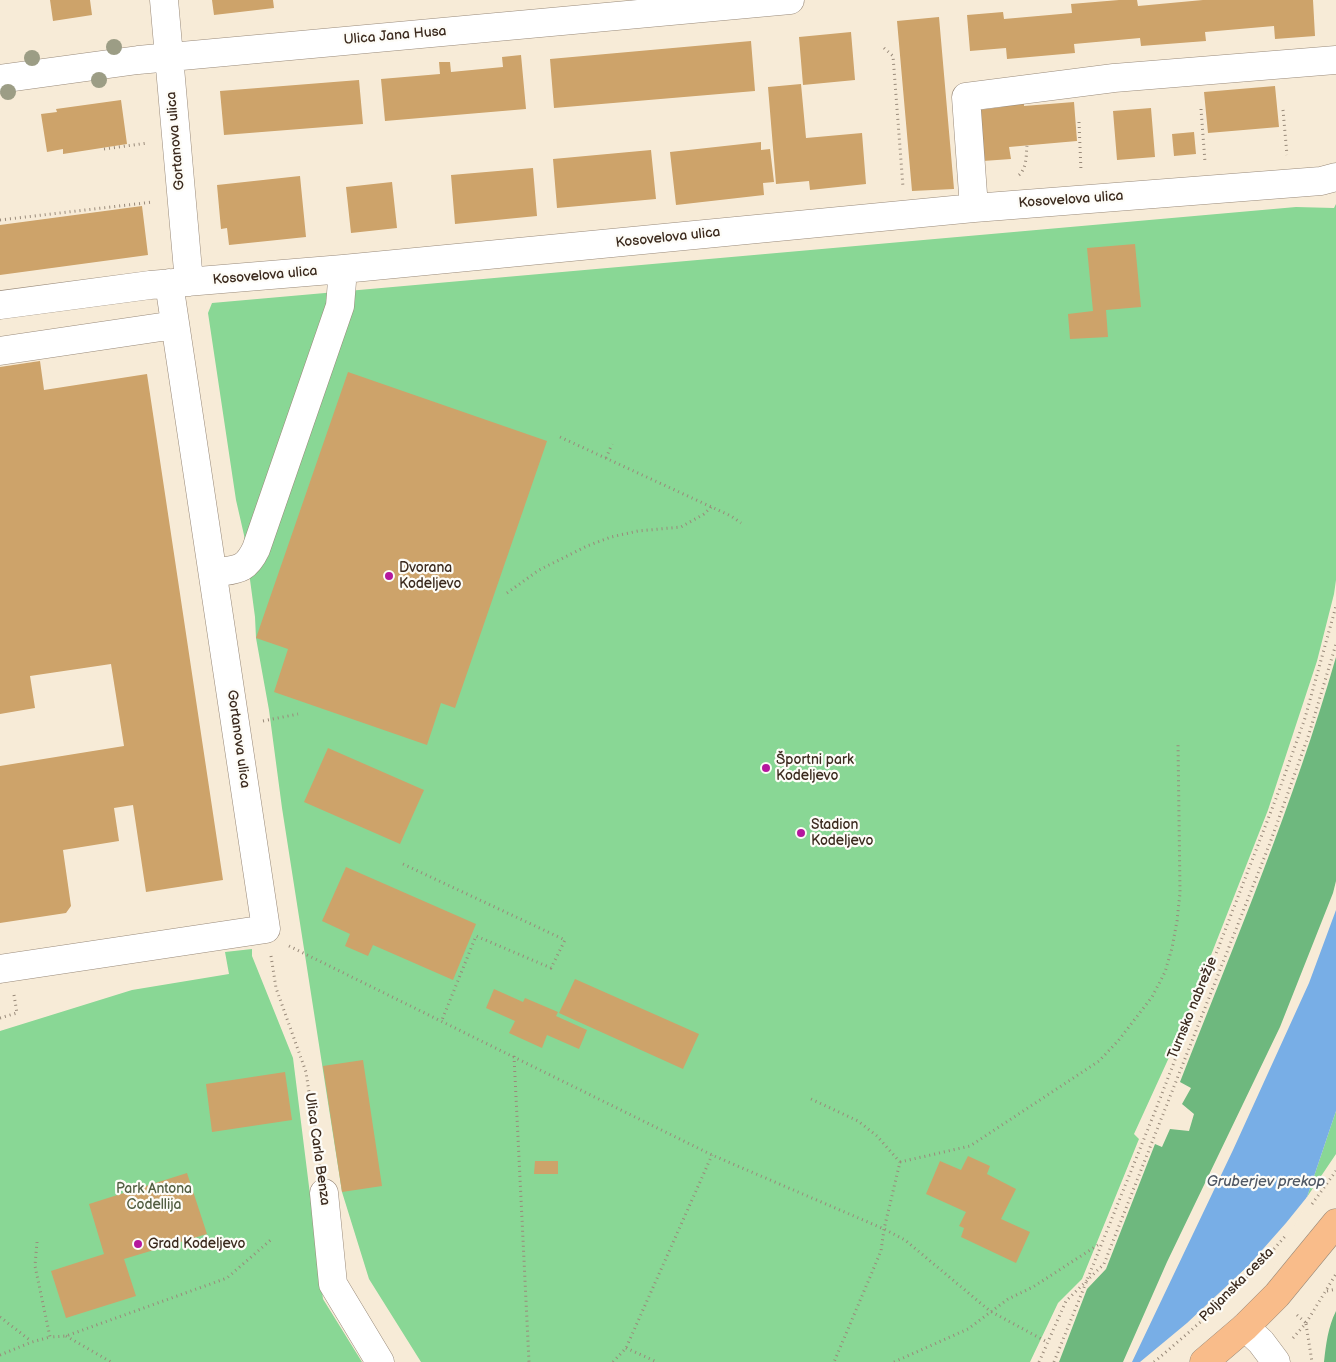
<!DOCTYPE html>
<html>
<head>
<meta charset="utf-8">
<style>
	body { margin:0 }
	canvas { display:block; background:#f7ebd7 }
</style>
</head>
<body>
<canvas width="1336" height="1362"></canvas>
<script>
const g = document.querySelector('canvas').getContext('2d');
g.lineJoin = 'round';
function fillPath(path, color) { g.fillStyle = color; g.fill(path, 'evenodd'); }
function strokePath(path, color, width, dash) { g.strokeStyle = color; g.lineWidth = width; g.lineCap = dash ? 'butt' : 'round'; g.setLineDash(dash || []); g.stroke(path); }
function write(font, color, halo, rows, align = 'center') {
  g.font = font + ' "Balsamiq Sans",sans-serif'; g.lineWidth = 4.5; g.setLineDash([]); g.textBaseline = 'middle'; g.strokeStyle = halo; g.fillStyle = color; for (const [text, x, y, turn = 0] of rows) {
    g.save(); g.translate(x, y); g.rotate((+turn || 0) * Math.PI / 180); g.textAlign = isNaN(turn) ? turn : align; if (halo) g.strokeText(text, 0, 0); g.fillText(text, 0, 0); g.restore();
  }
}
const green = new Path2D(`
	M1336 204V580L1334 594 1317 661 1268 810 1182 1029 1134 1134 1139 1139 1082 1279 1058 1303 1030 1362H421L369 1279 342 1192 282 808 269 710 256 638 255 617 244 535 236 500 208 313 212 303 1296 207 1334 208Z
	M252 949V956L293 1058 323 1299 362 1362H0V1031L132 990 229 974 225 952Z
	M1336 1111V1154L1307 1197Z`);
const forest = new Path2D(`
	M1336 657V881L1333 893 1280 1027 1167 1262 1123 1362H1059L1087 1289 1106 1269 1155 1144 1162 1147 1170 1129 1189 1131 1194 1114 1182 1104 1191 1088 1180 1082C1235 942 1294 803 1336 657Z
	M1336 1311V1362H1324C1326 1344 1328 1327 1336 1311Z`);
const water = new Path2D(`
	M1336 910V1111L1307 1197 1222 1362H1132L1233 1150 1309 983Z`);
const pier = new Path2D(`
	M1307 1197 1309 1198 1225 1362H1140L1187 1323 1248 1266 1286 1223Z`);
const building = new Path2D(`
	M50 0H90L92 15 53 21Z
	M212 0H273L274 8 214 15Z
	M1119 0H1137L1138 6 1203 0H1313L1315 36 1275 39 1274 26 1205 32 1206 41 1141 46 1140 38 1074 44 1075 53 1007 59 1006 48 970 51 967 15 1003 12 1004 19 1072 13 1071 4Z
	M939 17 954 189 912 191 897 21Z
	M851 32 855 80 803 85 799 37Z
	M751 41 755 91 554 108 550 59Z
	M521 55 526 109 385 121 381 79 440 74 439 62H450L451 72 503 67 502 57Z
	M359 80 363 124 224 135 220 91Z
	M801 84 806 138 862 133 866 184 810 190 809 181 776 184 768 87Z
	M1275 86 1279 127 1208 133 1204 92Z
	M121 100 127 144 63 154V149L47 152 41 114 57 112 56 109Z
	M1024 100V106L1074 102 1077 141 1009 147 1011 159 983 161 979 110 1002 107V102Z
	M1151 108 1155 157 1117 160 1113 111Z
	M1194 132 1196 154 1174 156 1172 134Z
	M761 142V150L770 149 774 182 763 183 764 195 676 205 670 152Z
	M651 150 656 199 557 208 553 159Z
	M533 168 537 216 455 224 451 175Z
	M300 176 306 237 229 245 227 228 221 229 217 185Z
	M392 182 397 228 351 233 346 187Z
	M142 206 148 255 0 275V225Z
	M1135 244 1141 307 1106 310 1108 337 1070 339 1068 314 1093 311 1087 248Z
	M40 361 44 390 147 374 223 880 146 892 133 805 114 808 119 841 63 850 71 906 66 913 0 923V766L124 746 111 664 30 676 35 708 0 714V367Z
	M348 372 547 441 455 708 441 703 427 745 274 692 288 649 256 638Z
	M328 748 424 790 400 844 304 802Z
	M346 867 476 924 453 980 373 945 368 956 345 946 350 934 322 921Z
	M575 979 699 1034 683 1069 559 1013Z
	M494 989 523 1002 525 998 558 1012 556 1016 587 1030 579 1049 547 1035 542 1048 509 1033 515 1021 486 1008Z
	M363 1060 382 1186 342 1192 323 1066Z
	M285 1072 292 1120 212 1132 206 1084Z
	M968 1156 990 1166 987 1174 1016 1189 1001 1219 1030 1232 1016 1263 961 1237 964 1228 959 1226 966 1212 926 1194 940 1161 961 1170Z
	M535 1161H558V1174H534Z
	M187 1173 207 1234 124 1259 136 1296 66 1318 51 1271 104 1254 89 1204Z`);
const path = new Path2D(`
	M884 48 893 56 903 187
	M1201 109 1205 162
	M1283 110 1287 155
	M1079 122 1081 171
	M104 149 148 143
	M1019 175C1027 168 1026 155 1027 145
	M0 220 153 202
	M560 437 731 516 741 523
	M606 458 612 444
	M507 593 539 570 587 546 611 537 638 531 681 527 704 514 711 507
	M263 721 298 714
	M403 864 565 940 551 968 476 936 442 1020
	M289 946 712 1155 884 1229 905 1240 990 1311 1047 1342
	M271 956 276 988 306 1072 320 1165
	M0 1018 17 1013 14 995
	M514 1056 529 1362
	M811 1099 858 1121 877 1136 900 1162 884 1229 881 1251 834 1362
	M900 1162 970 1146 1099 1061 1118 1041 1152 997 1165 972 1172 948 1177 921 1180 893 1178 742
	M1312 1204 1336 1171
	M37 1242 35 1266 50 1337 66 1336 227 1278 273 1238
	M1327 1291 1336 1289
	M1297 1315 1306 1323
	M0 1317 31 1341
	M1306 1324 1312 1362
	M66 1336 111 1362
	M1293 1338 1306 1323 1336 1274
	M626 1348 657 1362
	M0 1355 32 1342 50 1337
	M613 1362 626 1348 712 1155
	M894 1362 968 1329 1008 1299 1033 1287 1101 1243
	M1039 1362 1066 1301 1104 1264 1270 843 1309 734 1336 644
	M1054 1362 1156 1109 1280 788 1305 718 1336 606
	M1154 1362C1202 1322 1247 1281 1287 1234`);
const minor = new Path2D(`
	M164 0 189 282
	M0 79 138 60 790 0
	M974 208 966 97 1114 78 1336 60
	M0 305 150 285 343 269 974 208 1321 181 1336 177
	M0 351 175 325
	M213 573C236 569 245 572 256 549L340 306 343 269
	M0 969 266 929 169 283
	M324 1193 333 1284 380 1362
	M1245 1327 1261 1342 1276 1362`);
const major = new Path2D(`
	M1204 1362 1245 1327 1277 1295 1336 1223`);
const trees = [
	[114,47],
	[32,58],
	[99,80],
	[8,92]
];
const markers = [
	[389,576,5,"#b5179e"],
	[766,768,5,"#b5179e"],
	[801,833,5,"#b5179e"],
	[138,1244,5,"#b5179e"]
];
const streetNames = [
	["Ulica Jana Husa",395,36,-5],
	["Gortanova ulica",176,141,-95],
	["Kosovelova ulica",1071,200,-4],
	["Kosovelova ulica",668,238,-6],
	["Kosovelova ulica",265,276,-5],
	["Gortanova ulica",238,739,82],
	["Turnsko nabrežje",1193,1008,-68],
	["Ulica Carla Benza",317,1149,82],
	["Poljanska cesta",1237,1285,-45]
];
const poiNames = [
	["Dvorana",399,568],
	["Kodeljevo",399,584],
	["Športni park",776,760],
	["Kodeljevo",776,776],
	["Stadion",811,825],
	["Kodeljevo",811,841],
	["Grad Kodeljevo",148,1244]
];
const parkNames = [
	["Park Antona",154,1189],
	["Codellija",154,1205]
];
const waterNames = [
	["Gruberjev prekop",1266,1182]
];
fillPath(green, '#89d795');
fillPath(forest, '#6eb87e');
fillPath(water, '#78aee6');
fillPath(pier, '#f7ebd7');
fillPath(building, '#cda36a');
strokePath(minor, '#998a7a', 29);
strokePath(major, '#998a7a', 29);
strokePath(path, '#998a7a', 3, [1, 4]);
strokePath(minor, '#fff', 28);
strokePath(major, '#f9bc8a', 28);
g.fillStyle = '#9c9d85';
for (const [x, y] of trees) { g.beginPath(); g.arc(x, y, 8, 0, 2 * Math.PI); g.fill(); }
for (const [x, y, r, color] of markers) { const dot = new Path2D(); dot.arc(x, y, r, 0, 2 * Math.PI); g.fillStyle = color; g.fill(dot); strokePath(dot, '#fdfcf7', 2); }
write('14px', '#3b2a1e', '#fdfcf7', streetNames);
write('14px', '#3b2a1e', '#fdfcf7', poiNames, 'left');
write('14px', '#525e42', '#fdfcf7', parkNames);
write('italic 15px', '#505864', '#fdfcf7', waterNames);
</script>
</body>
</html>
